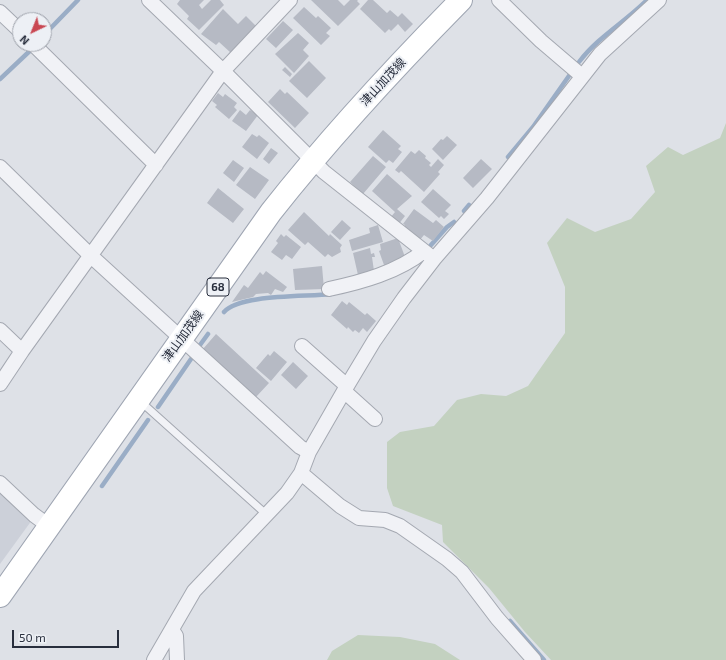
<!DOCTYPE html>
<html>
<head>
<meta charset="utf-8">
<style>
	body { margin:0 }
	#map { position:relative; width:726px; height:660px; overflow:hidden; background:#dee1e7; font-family:"Exo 2",sans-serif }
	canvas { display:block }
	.north { position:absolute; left:12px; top:12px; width:40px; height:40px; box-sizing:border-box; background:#edf0f5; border:1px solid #9ea2ab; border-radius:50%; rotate:223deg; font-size:11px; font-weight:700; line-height:16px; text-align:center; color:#282e3d }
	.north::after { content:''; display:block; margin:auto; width:14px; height:18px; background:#c94752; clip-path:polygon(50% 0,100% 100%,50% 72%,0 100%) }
	.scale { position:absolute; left:12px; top:630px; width:107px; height:18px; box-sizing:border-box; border:2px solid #282e3d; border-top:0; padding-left:5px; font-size:12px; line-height:14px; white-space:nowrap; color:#282e3d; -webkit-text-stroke:3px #edf0f5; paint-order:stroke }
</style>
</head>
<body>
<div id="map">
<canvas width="726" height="660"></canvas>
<div class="north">N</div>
<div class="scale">50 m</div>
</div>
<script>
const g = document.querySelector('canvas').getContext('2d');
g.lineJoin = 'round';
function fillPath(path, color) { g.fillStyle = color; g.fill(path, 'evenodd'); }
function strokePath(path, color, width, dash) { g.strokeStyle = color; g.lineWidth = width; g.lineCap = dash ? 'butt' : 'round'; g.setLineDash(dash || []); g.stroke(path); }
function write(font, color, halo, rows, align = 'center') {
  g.font = font + ' "Exo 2","Noto Sans JP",sans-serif'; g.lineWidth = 4; g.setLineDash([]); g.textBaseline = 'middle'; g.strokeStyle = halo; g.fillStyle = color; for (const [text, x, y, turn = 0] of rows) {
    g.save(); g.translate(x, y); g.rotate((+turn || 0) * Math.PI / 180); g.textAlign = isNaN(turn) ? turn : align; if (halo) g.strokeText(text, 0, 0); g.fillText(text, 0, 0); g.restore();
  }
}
const built = new Path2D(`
	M0 491 32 520 0 564Z`);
const green = new Path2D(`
	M726 123V660H551L525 632 489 588 443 542 442 525 393 506 387 488V442L400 432 434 426 457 400 481 394 506 396 528 386 565 333V287L547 243 567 218 595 232 631 219 655 192 646 166 668 147 683 155 720 138Z
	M358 635 400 637 435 644 460 660H327L332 651Z`);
const stream = new Path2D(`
	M44 35 78 0
	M579 62C598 37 625 22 647 0
	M0 79 34 47
	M508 157 533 127 571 73
	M464 211 469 205
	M431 245 447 227 454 222
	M224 312C239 294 307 297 331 294
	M200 345 208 334
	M158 407 191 359
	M102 486 148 420
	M510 621 544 660`);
const building = new Path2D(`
	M180 0H204L199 5 202 9 211 0H220L224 5 199 30 187 19 189 16 177 4Z
	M311 0H338L344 6 350 0H358L357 1 360 4 338 26Z
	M368 0H373L387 13 390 10 398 17 402 13 413 24 405 32 398 24 391 31 389 29 385 33 360 9Z
	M304 7 316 18 318 16 331 28 326 33 330 36 321 45 293 18Z
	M223 9 238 24 246 16 256 26 231 53 219 42 216 45 201 34Z
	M283 21 293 30 276 48 266 39Z
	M298 33 309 43 303 50 309 56 294 73 275 54Z
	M309 61 326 78 307 98 289 81Z
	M285 67 292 74 290 77 282 70Z
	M280 89 285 94 287 92 309 113 295 128 268 102Z
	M218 93 223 97 225 94 237 103 234 107 237 110 229 119 215 107 217 105 212 101Z
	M240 110 246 115 250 110 258 115 246 131 232 121Z
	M383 130 401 146 398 149 402 152 393 163 389 160 386 163 368 147Z
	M252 134 257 137 259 135 269 143 257 159 242 147Z
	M447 136 457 145 443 160 432 149 441 139 443 140Z
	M271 148 278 153 269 164 263 159Z
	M419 150 426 156 425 158 431 163 429 165 431 167 438 159 444 165 438 172 440 174 424 192 401 171 399 173 395 170 411 151 415 154Z
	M373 156 386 167 363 194 350 182Z
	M481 159 492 169 473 188 463 178Z
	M233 160 244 168 234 182 223 173Z
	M250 167 269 180 255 199 236 185Z
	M387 174 412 196 397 209 405 216 398 225 390 218 395 212 372 191Z
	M218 188 244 209 233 223 207 203Z
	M433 189 451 205 445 211 449 214 444 219 441 216 439 218 421 202Z
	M414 209 433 223 436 220 444 227 433 241 424 235 419 241 403 228 405 225 403 224Z
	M304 212 329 236 330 234 342 245 340 248 341 252 332 257 328 254 325 257 308 242 305 245 288 230Z
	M342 220 351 228 340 240 331 232Z
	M378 225 383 242 352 251 349 240 370 233 369 228Z
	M281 234 284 237 286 235 301 247 292 259 286 255 282 260 271 252 278 243 276 241Z
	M398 238 405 257 384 265 379 251 381 250 380 244Z
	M370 248 371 254 374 253 375 257H372L374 271 358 275 353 253Z
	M322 266 324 289 295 290 293 269Z
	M266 271 287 287 283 292 275 289 271 295 268 293 256 294 253 297 232 302 244 285 248 288 260 272 263 275Z
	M342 301 347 305 349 302 365 315 367 313 376 321 367 332 363 328 359 333 355 330 353 332 348 327 347 329 331 315Z
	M216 334 269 383 256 397 203 349Z
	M274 351 287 362 271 381 256 368 268 354 270 356Z
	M293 362 308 376 296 389 281 375Z`);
const service = new Path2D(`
	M140 401 267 515`);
const minor = new Path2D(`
	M149 0 223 71 324 172 434 259
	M499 0 541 41 582 76
	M0 12 20 31
	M33 44 156 165
	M0 167 91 256 300 447 309 452
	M329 289C362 282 398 272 424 251
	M0 330 22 351
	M302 346 347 386
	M0 384 22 351 223 71 290 0
	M344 391 375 419
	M301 473 340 506 359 518 385 520 400 526 447 559 462 572 497 618 534 660
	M0 483 34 515 49 526
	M172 630 176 636 177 660
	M154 660 194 591 287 493 301 473 309 452 344 391 374 341 404 298 434 259 487 198 600 54 659 0`);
const primary = new Path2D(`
	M0 596 271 212C330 137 394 68 461 0`);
const shields = [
	[218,287,22]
];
const shieldNames = [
	["68",218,287]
];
const streetNames = [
	["津山加茂線",383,82,-47],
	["津山加茂線",183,336,-54]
];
fillPath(built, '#ccd0d9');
fillPath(green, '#c3d1c0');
strokePath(stream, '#9aadc6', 4.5);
fillPath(building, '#b6bac4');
strokePath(service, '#a4a8b1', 9);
strokePath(minor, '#a4a8b1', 16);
strokePath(primary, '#9ea5b2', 24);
strokePath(service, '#f1f2f6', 7);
strokePath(minor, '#f1f2f6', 14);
strokePath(primary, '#fff', 22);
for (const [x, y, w] of shields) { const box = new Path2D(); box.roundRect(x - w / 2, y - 9, w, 18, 3); g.fillStyle = '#edf0f5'; g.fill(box); strokePath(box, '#282e3d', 1); }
write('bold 11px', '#282e3d', null, shieldNames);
write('12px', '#282e3d', '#edf0f5', streetNames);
</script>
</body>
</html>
